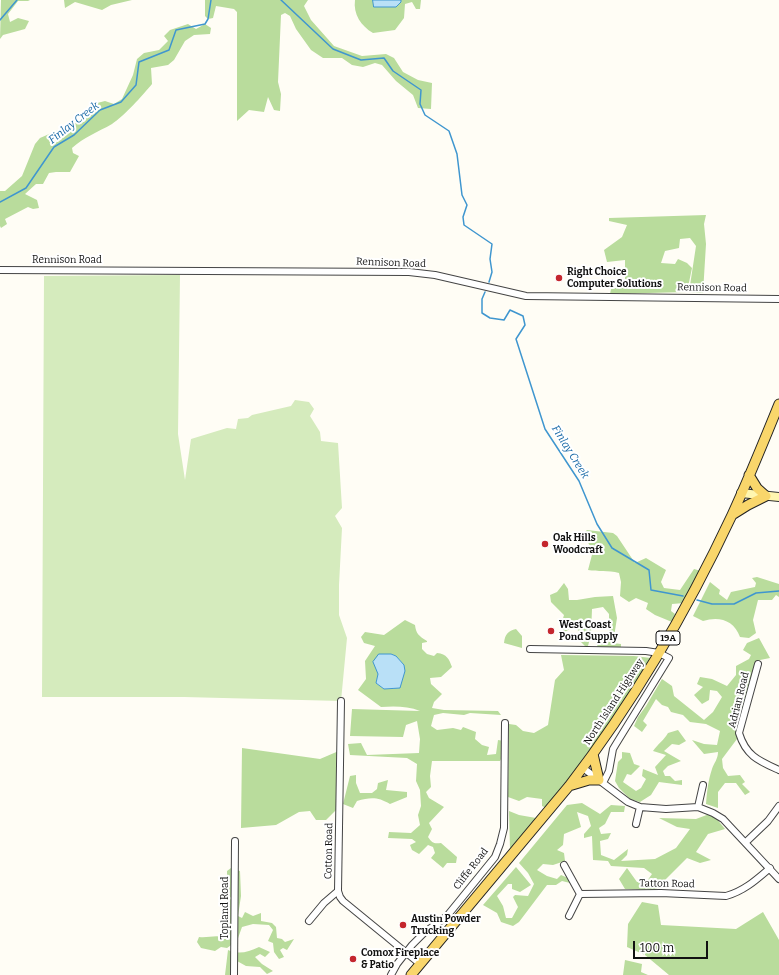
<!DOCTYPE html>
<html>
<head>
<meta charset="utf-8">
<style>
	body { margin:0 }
	#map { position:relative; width:779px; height:975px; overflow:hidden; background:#fffdf5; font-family:Bitter,serif }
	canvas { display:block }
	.scale { position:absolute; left:633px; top:941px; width:75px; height:18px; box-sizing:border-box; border:2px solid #111; border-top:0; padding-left:5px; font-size:12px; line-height:14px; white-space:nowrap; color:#111; -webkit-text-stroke:3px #fff; paint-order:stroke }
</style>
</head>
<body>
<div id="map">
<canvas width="779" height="975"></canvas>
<div class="scale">100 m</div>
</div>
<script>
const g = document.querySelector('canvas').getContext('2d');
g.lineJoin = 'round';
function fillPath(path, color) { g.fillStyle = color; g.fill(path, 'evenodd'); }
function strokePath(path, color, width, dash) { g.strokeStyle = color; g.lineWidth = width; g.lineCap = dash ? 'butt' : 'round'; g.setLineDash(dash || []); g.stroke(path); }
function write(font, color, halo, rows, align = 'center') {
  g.font = font + ' Bitter,serif'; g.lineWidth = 4; g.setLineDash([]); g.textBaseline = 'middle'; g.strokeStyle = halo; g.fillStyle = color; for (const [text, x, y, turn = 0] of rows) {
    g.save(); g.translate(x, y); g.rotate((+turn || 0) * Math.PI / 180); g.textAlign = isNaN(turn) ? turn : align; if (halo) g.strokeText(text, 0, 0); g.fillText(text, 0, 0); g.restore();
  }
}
const green = new Path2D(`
	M180 275 178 434 185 480 191 439 227 428 236 429 238 419 248 418 252 415 291 406 295 400 309 402 314 409 310 416 320 432 321 441 338 443 342 508 335 516 342 528 339 585V615L347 638 341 701 184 697H42L44 276Z`);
const forest = new Path2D(`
	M1 0H30L28 1H18L8 14 10 22 18 18 29 21 25 29 3 35 0 39Z
	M64 0H132L111 5 102 10 75 2 65 8Z
	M205 0H308L304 6 311 20 334 46 362 56 386 54 394 58 403 72 418 80 432 83 431 109 418 108 413 95 396 81 382 65 375 63 363 67 352 65 342 58H323L311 50 296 29 290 16 285 13 281 15 278 82 281 94 280 111 274 110 268 97 264 112 249 110 237 121V12L234 9 216 6 213 18 208 19 205 16Z
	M355 0H373L374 7 401 2V0H421L420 9H416L412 2 405 4 404 18 395 30 373 33C361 26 353 14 355 0Z
	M188 24 196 29 205 24 211 28 210 34 194 35 185 41 174 60 168 65 151 68 152 84C143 95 124 116 112 124 98 132 84 137 72 148L73 153 79 156 70 172H56L49 173 43 184H36L25 194 37 200 39 208 33 209 28 207 5 219 7 224 1 228 0 226V191H5L22 176 35 144 40 138 77 122H84L86 115 93 104 105 101 114 104 122 99 133 75 137 59 144 53 159 50 168 41 164 36 170 30Z
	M706 215 704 224 706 244 703 293 689 292 696 246 690 238 680 239 679 248 665 251 661 263 675 264 678 259 687 263 692 268 687 292 610 294 611 289 625 286V260L607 262 604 250 622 237 627 225 609 221V218Z
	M587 530 613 533 617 536 635 563 646 558 666 570 661 582 664 588 680 590 694 569 701 571 684 603 672 604 671 611 675 614 672 622 655 615 646 609 648 603 636 598 629 602 620 596 621 582 619 573C608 570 598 572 588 570L593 551 583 534Z
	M757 577 779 584V597L776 595 772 600H758L753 620 756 633 749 638 740 637C734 620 719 616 703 621L693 616 710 582 720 590 719 594 727 600 731 592 755 587 756 583 752 578Z
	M564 583 568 589 569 600H577L595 597 613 596 617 618 613 643 621 644V649L597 648 598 641 609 637V614L603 607 592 609 591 634 588 646H585L580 641 581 636 579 631 573 627 563 633 561 625 564 615 551 602 550 595 557 592Z
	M405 620 415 625C416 634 419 636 427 641V642L422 643V649L427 654 434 656 437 653C447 654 449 659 452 667L441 677 430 678 431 684 442 694 434 702 432 708 444 710 498 711 501 715 470 713 464 715 443 713 434 715 431 726 437 730 453 728 461 730 463 727 476 732 475 739 482 745 489 747 487 755 496 754 498 740 504 741 503 755 500 761H432L430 776 431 787 426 792 429 798 444 807 429 823 432 829 428 837C432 843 434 844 441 843L457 857 456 863H447L443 868 431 858 435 853 433 847 428 845 419 854 412 850 410 845 416 842 412 839 388 838 389 832 411 833 420 825 418 815 421 806 420 790 416 781 417 764 407 758 350 755 348 744 361 743 367 755 419 753 420 739 417 721 406 725 403 737 350 736 352 709 420 711C408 706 394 706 381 707L358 690 366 679 365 661 375 646 364 643 361 637 365 632 384 635ZM391 654 396 656 404 665 394 689H384L376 683 378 675Z
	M516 629 522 636V648L504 643C505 634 508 631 516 629Z
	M759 638 770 658 760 660 737 739 722 759 723 768 728 776 740 775 745 782 742 784 750 792 745 795 736 783H725L718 792V808L706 804C707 792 708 781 712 769 714 763 718 759 718 752L704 754 692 740 704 744 717 745 720 731 706 724 690 722 683 715 671 712 668 707 662 705 656 699 643 721 647 725 642 732 634 726 638 717 646 706 662 679 672 686 674 696 704 720 713 712 722 697 717 691 710 690 709 700 702 704 694 695 703 687 697 684 700 677 712 679 727 686 736 675V666L749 659 751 655 743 650 747 643Z
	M561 655 634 656 651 658C618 711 585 759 546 808L542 806V799L527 797 519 801 508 797 509 724 516 725 523 731 534 733 548 725 555 680 564 670Z
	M678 730 686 741 679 745 672 744 664 751 681 761 668 766 663 771 665 776H670L675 781 682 780V785L659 782 651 795 640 802 630 799 619 788 615 781 618 762 622 758V752L630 753 634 764 640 766 631 775 627 774 623 782 636 791 641 788 646 779 642 776 643 769 658 775 655 767 666 755 653 751C658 744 664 740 668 733Z
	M242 748 320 759 341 750 340 806 326 820H316L310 811 299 812 276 825 241 828Z
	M356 775V783L360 793H372L377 789 378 783 388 780 386 790 407 792V797L390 804C378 797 371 797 357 801L353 808 343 804 350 776Z
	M582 803 600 814 611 805 625 806 624 812H611L605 824 599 828 601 834 611 833 608 839 600 841 601 855 614 860 628 849 627 855 621 861 655 859 676 848 690 829 677 827 659 818 696 819 712 813 725 829 708 834 696 852 711 860 700 863 687 858 655 890 625 889 619 879 627 868 637 882 647 881 652 874 644 868 611 866 608 861 593 860 592 836 584 838V834L591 826 588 816 577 812 581 827 564 834 563 845 557 850 564 853 565 861 553 865 543 864 537 870 547 876 557 879 561 875 568 878 570 883 562 881 556 885H547L519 922 513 926 501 922 497 913 483 905 516 867 531 885 520 892 512 889V884H508L497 896 503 906 506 918H512L518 907 513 897 515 895 528 896 534 884 528 873 519 863 567 805Z
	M509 811 519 815 536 818 527 832 510 849Z
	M231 868 240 871 241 896 238 916 242 918 245 912 253 916 261 913V921L272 923 276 927 277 938 282 939 285 942 294 939 287 950 283 948 280 950 284 957 279 959 274 952 273 943 268 941 273 930 269 925 253 924 242 927 237 941 227 948 221 947 215 951 201 948 197 942 199 937C208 938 214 935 223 937 227 927 230 920 225 910L231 898 227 893V871Z
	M642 902 658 905 661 925 736 929 763 912 779 940V975H669L645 955 627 947 628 924Z
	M259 947 270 952 265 957 260 954 255 957 262 964 273 971 267 974 260 967 246 966 237 961V975H225L228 950C239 955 248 952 259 947Z
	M625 960 642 964 641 972 648 975H623Z`);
const water = new Path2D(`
	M373 0H401V2L396 7H374Z
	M379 654H391L396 656 404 665 405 671 400 688 384 689 376 683 378 674 373 662Z`);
const stream = new Path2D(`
	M281 0 333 49 361 60 384 58 393 71 421 90 420 104 425 115 449 131 457 154 462 195 467 205 463 217 464 225 492 244 490 259 492 272 489 282
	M0 20 17 0
	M0 202 26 188 54 147 74 135 100 110 121 102 136 85 139 62 169 50 176 30 205 24 208 19 211 0
	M485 292 482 299V313L490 318 504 320 510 310 523 316 525 325 516 339 545 429 579 481 597 524 612 548 649 570 651 590 683 596
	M697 600 712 604H734L756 593 779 591`);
const street = new Path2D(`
	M0 270 409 272 435 275 526 296 779 299
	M530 649 646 651 659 653 669 658 616 744 613 749 609 771 603 783
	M758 664 739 733C746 756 759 761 779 770
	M341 701 338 891 340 897 343 901 420 964
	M583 768 628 802 640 807 666 809 698 807 713 813 723 819 779 879
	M698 807 703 785
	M636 824 640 807
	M746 842 768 821 779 806
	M564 865 580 894
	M580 894 661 893 726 896C744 891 756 880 770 868
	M569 916 580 894
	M309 921 324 903 338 891
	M234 975 235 841
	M391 975 397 964 412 945 424 933 447 916 495 857 500 844 504 828 505 723`);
const secondary = new Path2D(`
	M741 493 779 497`);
const primary = new Path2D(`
	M732 515 748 505 766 496 757 488 749 475
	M569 786 589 780H599L593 754
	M411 975 569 786C633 703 687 611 732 515 749 478 764 441 779 404`);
const markers = [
	[559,278,4,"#c4262e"],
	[545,544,4,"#c4262e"],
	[551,631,4,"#c4262e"],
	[403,925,4,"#c4262e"],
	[353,959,4,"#c4262e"]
];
const shields = [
	[668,638,24]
];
const shieldNames = [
	["19A",668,638]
];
const streetNames = [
	["Rennison Road",67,260],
	["Rennison Road",391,263,2],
	["Rennison Road",712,288,1],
	["Adrian Road",739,700,-76],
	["North Island Highway",614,702,-57],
	["Cotton Road",329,851,-89],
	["Cliffe Road",471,869,-52],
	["Tatton Road",667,884,1],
	["Topland Road",225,908,-90]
];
const poiNames = [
	["Right Choice",567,272],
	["Computer Solutions",567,284],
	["Oak Hills",553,538],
	["Woodcraft",553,550],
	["West Coast",559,625],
	["Pond Supply",559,637],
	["Austin Powder",411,919],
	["Trucking",411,931],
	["Comox Fireplace",361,953],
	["& Patio",361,965]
];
const waterNames = [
	["Finlay Creek",74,123,-38],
	["Finlay Creek",570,452,58]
];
fillPath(green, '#d5ebbd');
fillPath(forest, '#b9dc9c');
fillPath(water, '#b9e0f7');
strokePath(water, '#3f96cf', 1);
strokePath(stream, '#3f96cf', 1.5);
strokePath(street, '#444', 8);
strokePath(secondary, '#333', 10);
strokePath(primary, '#222', 11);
strokePath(street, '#fff', 6);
strokePath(secondary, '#fff6b0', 8);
strokePath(primary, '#f9d66b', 9);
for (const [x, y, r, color] of markers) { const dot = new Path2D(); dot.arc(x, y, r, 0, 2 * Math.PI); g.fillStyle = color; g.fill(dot); strokePath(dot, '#fff', 1.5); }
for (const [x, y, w] of shields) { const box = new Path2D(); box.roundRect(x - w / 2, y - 7, w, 14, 3); g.fillStyle = '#fff'; g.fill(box); strokePath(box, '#111', 1); }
write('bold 9px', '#111', null, shieldNames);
write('10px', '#111', '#fff', streetNames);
write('bold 10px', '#111', '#fff', poiNames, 'left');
write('italic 11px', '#1768a6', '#fff', waterNames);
</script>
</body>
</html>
